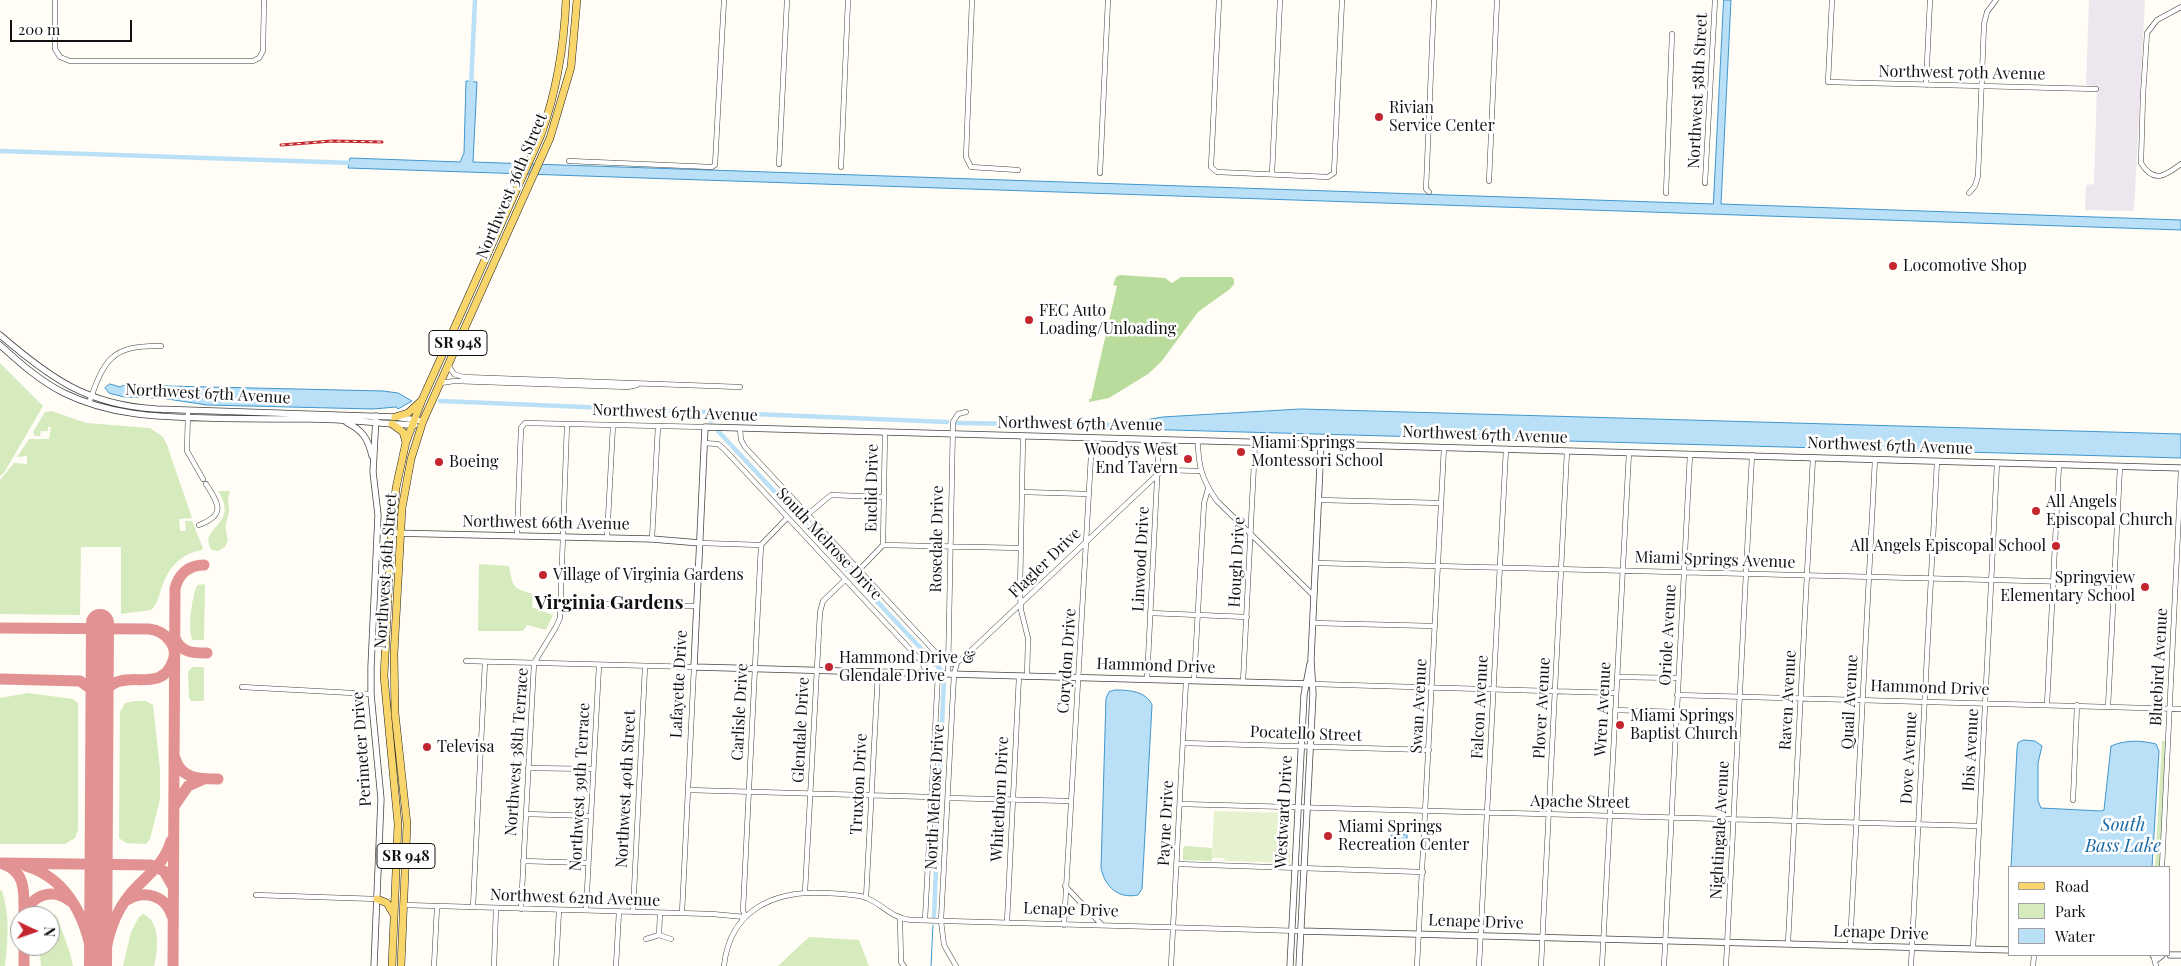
<!DOCTYPE html>
<html>
<head>
<meta charset="utf-8">
<style>
	body { margin:0 }
	#map { position:relative; width:2181px; height:966px; overflow:hidden; background:#fffdf5; font-family:"Playfair Display",serif }
	canvas { display:block }
	.legend { position:absolute; left:2008px; top:866px; width:162px; height:90px; box-sizing:border-box; background:#fff; border:1px solid #a0a0a0; margin:0; padding:6px 9px; list-style:none; font-size:15px; color:#111 }
	.legend li { display:flex; align-items:center; gap:10px; height:25px }
	.legend b { width:25px; border:1px solid #a0a0a0 }
	.north { position:absolute; left:10px; top:906px; width:50px; height:50px; box-sizing:border-box; background:#fff; border:1px solid #a0a0a0; border-radius:50%; rotate:93deg; font-size:14px; font-weight:700; line-height:20px; text-align:center; color:#111 }
	.north::after { content:''; display:block; margin:auto; width:18px; height:22px; background:#c4262e; clip-path:polygon(50% 0,100% 100%,50% 72%,0 100%) }
	.scale { position:absolute; left:10px; top:20px; width:122px; height:22px; box-sizing:border-box; border:2px solid #111; border-top:0; padding-left:6px; font-size:15px; line-height:18px; white-space:nowrap; color:#111; -webkit-text-stroke:4px #fff; paint-order:stroke }
</style>
</head>
<body>
<div id="map">
<canvas width="2181" height="966"></canvas>
<ul class="legend">
<li><b style="height:6px;background:#f9d66b"></b>Road</li>
<li><b style="height:14px;background:#d5ebbd"></b>Park</li>
<li><b style="height:14px;background:#b9e0f7"></b>Water</li>
</ul>
<div class="north">N</div>
<div class="scale">200 m</div>
</div>
<script>
const g = document.querySelector('canvas').getContext('2d');
g.lineJoin = 'round';
function fillPath(path, color) { g.fillStyle = color; g.fill(path, 'evenodd'); }
function strokePath(path, color, width, dash) { g.strokeStyle = color; g.lineWidth = width; g.lineCap = dash ? 'butt' : 'round'; g.setLineDash(dash || []); g.stroke(path); }
function write(font, color, halo, rows, align = 'center') {
  g.font = font + ' "Playfair Display",serif'; g.lineWidth = 5; g.setLineDash([]); g.textBaseline = 'middle'; g.strokeStyle = halo; g.fillStyle = color; for (const [text, x, y, turn = 0] of rows) {
    g.save(); g.translate(x, y); g.rotate((+turn || 0) * Math.PI / 180); g.textAlign = isNaN(turn) ? turn : align; if (halo) g.strokeText(text, 0, 0); g.fillText(text, 0, 0); g.restore();
  }
}
const industrial = new Path2D(`
	M2089 0H2145L2134 211 2085 210 2086 185 2094 184 2097 86 2086 85Z`);
const green = new Path2D(`
	M0 363 43 406 4 473 0 476Z
	M52 411 86 423 150 428 163 437 167 445 192 518 179 519 180 531H186L185 521H192L203 548 202 550C177 555 167 570 160 593 158 599 156 606 151 610L121 614V547H81L80 615 0 614V480L14 463 27 464V456L17 457 29 439H49L51 427H48V431H41L40 436H35L33 432 45 412Z
	M218 491H230C226 501 230 504 229 512 225 527 225 525 228 540L225 547 218 551 212 550C196 527 241 526 218 491Z
	M479 564 509 566C513 587 512 588 533 594L532 607 553 615 546 630 527 625 523 631H478Z
	M205 584 204 640H193C187 634 192 591 198 585Z
	M192 667H204V701H191L189 698 188 672Z
	M28 693 73 699 78 703V830L75 838 65 844H0V698Z
	M135 701H146L153 705 160 769V799L150 839 146 844 126 843 119 838 120 712 125 703Z
	M2162 741H2166L2160 867H2155Z
	M1185 846 1212 848V861L1183 860V848Z
	M0 890 2 891C10 915 8 941 5 966H0Z
	M50 914 56 915 58 919 69 950 73 966H41L39 946H50V916H47Z
	M143 914C161 921 158 951 154 966H123L131 932 139 917Z
	M809 937 859 940 869 966H778Z`);
const forest = new Path2D(`
	M1120 275 1165 278 1172 283 1181 277H1231L1234 279V284L1230 289 1198 312 1161 362 1148 374 1109 398 1089 402V399H1091L1117 286 1113 285 1116 277Z`);
const pitch = new Path2D(`
	M1214 811 1291 813 1290 863 1225 861 1224 858H1212Z`);
const water = new Path2D(`
	M1724 0H1731L1721 204 2181 220V230L348 168 350 158 460 162 464 153 466 81 477 82 473 162 1713 204Z
	M110 384 120 387 124 385 383 391 398 393 412 401 398 409 396 407 373 409 207 405 161 398 124 397 109 393 105 388Z
	M1301 409 2181 434V458L1135 429 1115 425 1163 417Z
	M1115 690C1129 690 1146 691 1152 705L1142 889 1138 895C1118 899 1105 887 1101 868L1106 698 1109 692Z
	M2024 740 2035 741 2042 746 2038 763V801L2041 808 2101 811 2104 810 2111 746C2125 740 2140 740 2156 744L2159 751 2152 867H2011L2017 749 2018 743Z
	M1393 825H1408L1407 833 1402 834 1407 835V839C1400 841 1397 848 1392 839L1391 835H1399L1393 833Z`);
const stream = new Path2D(`
	M931 966 933 925`);
const canal = new Path2D(`
	M471 86 475 0
	M0 151 353 163
	M440 401 947 422
	M706 412 711 421
	M958 423 1120 425
	M718 431 941 670
	M934 916 944 678`);
const taxiway = new Path2D(`
	M0 628 149 629C157 630 164 633 169 640 174 646 176 653 173 661 162 692 133 672 113 684 103 690 101 699 100 710
	M175 638C181 653 193 653 207 653
	M0 679 80 681 94 691 100 707
	M175 758C181 779 199 779 218 779
	M175 805 188 786 204 779
	M0 863 151 865 164 871 172 885
	M3 864C26 872 24 892 24 913
	M26 866C70 879 89 924 93 966
	M127 900C145 889 166 896 172 916
	M25 916C30 895 53 887 70 901
	M24 966V946
	M104 966C106 940 114 913 131 893 147 875 164 865 171 841
	M173 966 175 589C178 574 189 565 204 565`);
const runway = new Path2D(`
	M98 966 100 623`);
const minor = new Path2D(`
	M55 0V49L60 57 70 61H253L259 58 263 51 264 0
	M972 0 966 157 971 167 1018 170
	M1219 0 1211 167 1217 172 1328 177 1334 173 1342 0
	M1832 0 1828 82 2096 89
	M2181 7 2157 20 2147 33 2143 95 2141 163C2154 184 2165 176 2181 164
	M1926 85 1930 0
	M569 161 712 167 715 165 724 0
	M779 164 787 0
	M841 167 848 0
	M1100 173 1108 0
	M1272 174 1280 0
	M1489 181 1497 0
	M1705 183 1715 0
	M1429 192 1426 189 1434 0
	M1666 193 1672 34
	M1969 193 1975 186 1978 176 1984 24 1987 12 1996 0
	M448 365 454 374 463 377 740 387
	M441 383 454 381 628 387 637 385
	M89 403C104 360 111 345 161 346
	M188 410 187 451 203 479
	M740 429 741 440 745 447 938 655 952 664 961 660 1158 474 1164 470 1201 471
	M1023 437 1020 592 1021 610 1028 638 1027 677
	M1198 441C1198 466 1202 480 1217 501L1314 596
	M704 443 718 444 724 449 922 662 927 674
	M1022 492 1089 494
	M1319 500 1441 503
	M807 515 831 495 884 497
	M199 525C226 515 219 504 206 484
	M517 536 521 428 525 423 705 427
	M607 538 613 425
	M652 539 658 426
	M700 543 761 545
	M883 545 885 432
	M1316 563 2114 583
	M859 570 883 545 1021 548
	M560 603 697 606
	M1150 613 1247 617
	M1313 623 1435 626
	M466 661 694 667 682 913
	M948 674 953 422 958 414 966 412
	M1617 677 1678 678
	M1147 680 1159 440
	M1194 681 1204 503 1208 489
	M1243 682 1255 443
	M1313 684 1616 693
	M242 687 371 694
	M1677 695 2181 709
	M2047 705 2059 464
	M2108 707 2120 466
	M1615 710 1676 712
	M1183 743 1429 750
	M528 768 593 769
	M688 790 931 797
	M948 798 1071 801
	M2073 800 2077 705
	M1180 804 1979 826
	M526 814 591 816
	M523 861 588 863
	M1177 864 1423 872
	M2162 867 2181 469
	M1065 886 1102 925
	M805 892 820 612 823 601 845 580
	M256 895 377 899
	M866 898 878 672
	M404 905 712 914 745 917 743 910 761 545 787 518
	M473 907 485 662
	M521 909 534 663 556 627 560 618 567 424
	M586 910 599 665
	M633 912 645 667
	M900 919 901 962 904 966
	M925 920 938 674
	M1007 922 1019 676
	M1064 925 1092 438
	M659 935 660 913
	M646 939 659 935 671 939
	M1788 943 1813 457
	M1850 946 1875 459
	M1973 949 1997 463
	M2154 958 2156 966
	M434 966 437 907
	M494 966 496 908
	M556 966 559 910
	M616 966 619 911
	M724 966C730 909 775 890 826 893 839 894 851 894 864 897 882 903 890 918 911 920L1301 931
	M956 966 944 945 941 921 954 674 957 663
	M1171 966 1186 681
	M1417 966 1444 447
	M1479 966 1506 449
	M1541 966 1567 451
	M1602 966 1629 452
	M1664 966 1690 454
	M1726 966 1752 455
	M1911 966 1937 461
	M2033 966 2034 955`);
const tertiary = new Path2D(`
	M0 335C50 378 87 405 156 409L395 417 423 421
	M0 345C20 363 40 381 64 393 109 415 156 417 205 418 238 419 271 419 304 419 341 418 378 424 415 425
	M346 422C362 430 368 438 372 456
	M391 533 652 539 700 543
	M1313 684 694 667 705 427 2181 468
	M1301 931 2010 950
	M2153 955 2157 959 2162 955
	M2170 955H2181
	M374 966 381 799 371 694V667L378 515 373 472 376 416
	M1290 966 1304 695 1310 664
	M1299 966 1313 694 1311 659 1321 444`);
const primary = new Path2D(`
	M395 417 408 413 420 402
	M392 424 403 432 406 442
	M377 899 387 903 394 915
	M392 966 398 824 384 676 391 538 396 488 406 442 422 400 541 135C557 90 564 47 566 0
	M401 966 407 824 395 713 394 654 402 508 411 459 423 421 550 138 571 67 577 0`);
const rail = new Path2D(`
	M281 145 332 141 382 142`);
const markers = [
	[1379,117,5,"#c4262e"],
	[1893,266,5,"#c4262e"],
	[1029,320,5,"#c4262e"],
	[1241,452,5,"#c4262e"],
	[1188,459,5,"#c4262e"],
	[439,462,5,"#c4262e"],
	[2036,511,5,"#c4262e"],
	[2056,546,5,"#c4262e"],
	[543,575,5,"#c4262e"],
	[2145,587,5,"#c4262e"],
	[829,667,5,"#c4262e"],
	[1620,725,5,"#c4262e"],
	[427,747,5,"#c4262e"],
	[1328,836,5,"#c4262e"]
];
const shields = [
	[458,343,58],
	[406,856,58]
];
const shieldNames = [
	["SR 948",458,343],
	["SR 948",406,856]
];
const streetNames = [
	["Northwest 70th Avenue",1962,73,1],
	["Northwest 58th Street",1698,91,-87],
	["Northwest 36th Street",512,186,-67],
	["Northwest 67th Avenue",208,394,3],
	["Northwest 67th Avenue",675,413,2],
	["Northwest 67th Avenue",1080,424,1],
	["Northwest 67th Avenue",1485,435,2],
	["Northwest 67th Avenue",1890,446,2],
	["Euclid Drive",872,488,-89],
	["Northwest 66th Avenue",546,523,1],
	["Rosedale Drive",937,539,-89],
	["South Melrose Drive",829,544,47],
	["Linwood Drive",1141,559,-87],
	["Miami Springs Avenue",1715,560,2],
	["Hough Drive",1237,562,-87],
	["Flagler Drive",1045,563,-44],
	["Northwest 36th Street",386,571,-86],
	["Oriole Avenue",1668,635,-87],
	["Corydon Drive",1067,661,-86],
	["Hammond Drive",1156,666,2],
	["Bluebird Avenue",2159,667,-87],
	["Lafayette Drive",679,684,-87],
	["Hammond Drive",1930,688,2],
	["Raven Avenue",1788,700,-87],
	["Quail Avenue",1850,702,-87],
	["Swan Avenue",1419,706,-87],
	["Falcon Avenue",1480,707,-87],
	["Plover Avenue",1542,708,-87],
	["Wren Avenue",1603,709,-87],
	["Carlisle Drive",740,712,-87],
	["Glendale Drive",801,730,-87],
	["Pocatello Street",1306,734,2],
	["Perimeter Drive",362,749,-94],
	["Ibis Avenue",1971,750,-87],
	["Northwest 38th Terrace",517,752,-86],
	["Dove Avenue",1909,758,-87],
	["Truxton Drive",859,784,-87],
	["Northwest 39th Terrace",580,787,-87],
	["Northwest 40th Street",626,789,-87],
	["North Melrose Drive",935,797,-87],
	["Whitethorn Drive",1000,799,-87],
	["Apache Street",1580,802,1],
	["Westward Drive",1284,812,-87],
	["Payne Drive",1166,823,-87],
	["Nightingale Avenue",1720,830,-87],
	["Northwest 62nd Avenue",575,898,2],
	["Lenape Drive",1071,910,2],
	["Lenape Drive",1476,922,2],
	["Lenape Drive",1881,933,2]
];
const poiNames = [
	["Rivian",1389,108],
	["Service Center",1389,126],
	["Locomotive Shop",1903,266],
	["FEC Auto",1039,311],
	["Loading/Unloading",1039,329],
	["Miami Springs",1251,443],
	["Montessori School",1251,461],
	["Woodys West",1178,450,"right"],
	["End Tavern",1178,468,"right"],
	["Boeing",449,462],
	["All Angels",2046,502],
	["Episcopal Church",2046,520],
	["All Angels Episcopal School",2046,546,"right"],
	["Village of Virginia Gardens",553,575],
	["Springview",2135,578,"right"],
	["Elementary School",2135,596,"right"],
	["Hammond Drive &",839,658],
	["Glendale Drive",839,676],
	["Miami Springs",1630,716],
	["Baptist Church",1630,734],
	["Televisa",437,747],
	["Miami Springs",1338,827],
	["Recreation Center",1338,845]
];
const waterNames = [
	["South",2123,825],
	["Bass Lake",2123,846]
];
const quarterNames = [
	["Virginia Gardens",609,603]
];
fillPath(industrial, '#eee6ef');
fillPath(green, '#d5ebbd');
fillPath(forest, '#b9dc9c');
fillPath(pitch, '#e6f2cf');
fillPath(water, '#b9e0f7');
strokePath(water, '#3f96cf', 1);
strokePath(stream, '#3f96cf', 1);
strokePath(canal, '#b9e0f7', 4.5);
strokePath(taxiway, '#e29292', 11);
strokePath(runway, '#e29292', 28);
strokePath(minor, '#444', 5.5);
strokePath(tertiary, '#444', 7);
strokePath(primary, '#222', 8);
strokePath(minor, '#fff', 4.5);
strokePath(tertiary, '#fff', 5.5);
strokePath(primary, '#f9d66b', 7);
strokePath(rail, '#c4262e', 3);
strokePath(rail, '#fff', 1, [4]);
for (const [x, y, r, color] of markers) { const dot = new Path2D(); dot.arc(x, y, r, 0, 2 * Math.PI); g.fillStyle = color; g.fill(dot); strokePath(dot, '#fff', 2); }
for (const [x, y, w] of shields) { const box = new Path2D(); box.roundRect(x - w / 2, y - 12.5, w, 25, 4); g.fillStyle = '#fff'; g.fill(box); strokePath(box, '#111', 1); }
write('bold 15px', '#111', null, shieldNames);
write('16px', '#111', '#fff', streetNames);
write('16px', '#111', '#fff', poiNames, 'left');
write('italic 18px', '#1768a6', '#fff', waterNames);
write('bold 19px', '#111', '#fff', quarterNames);
</script>
</body>
</html>
